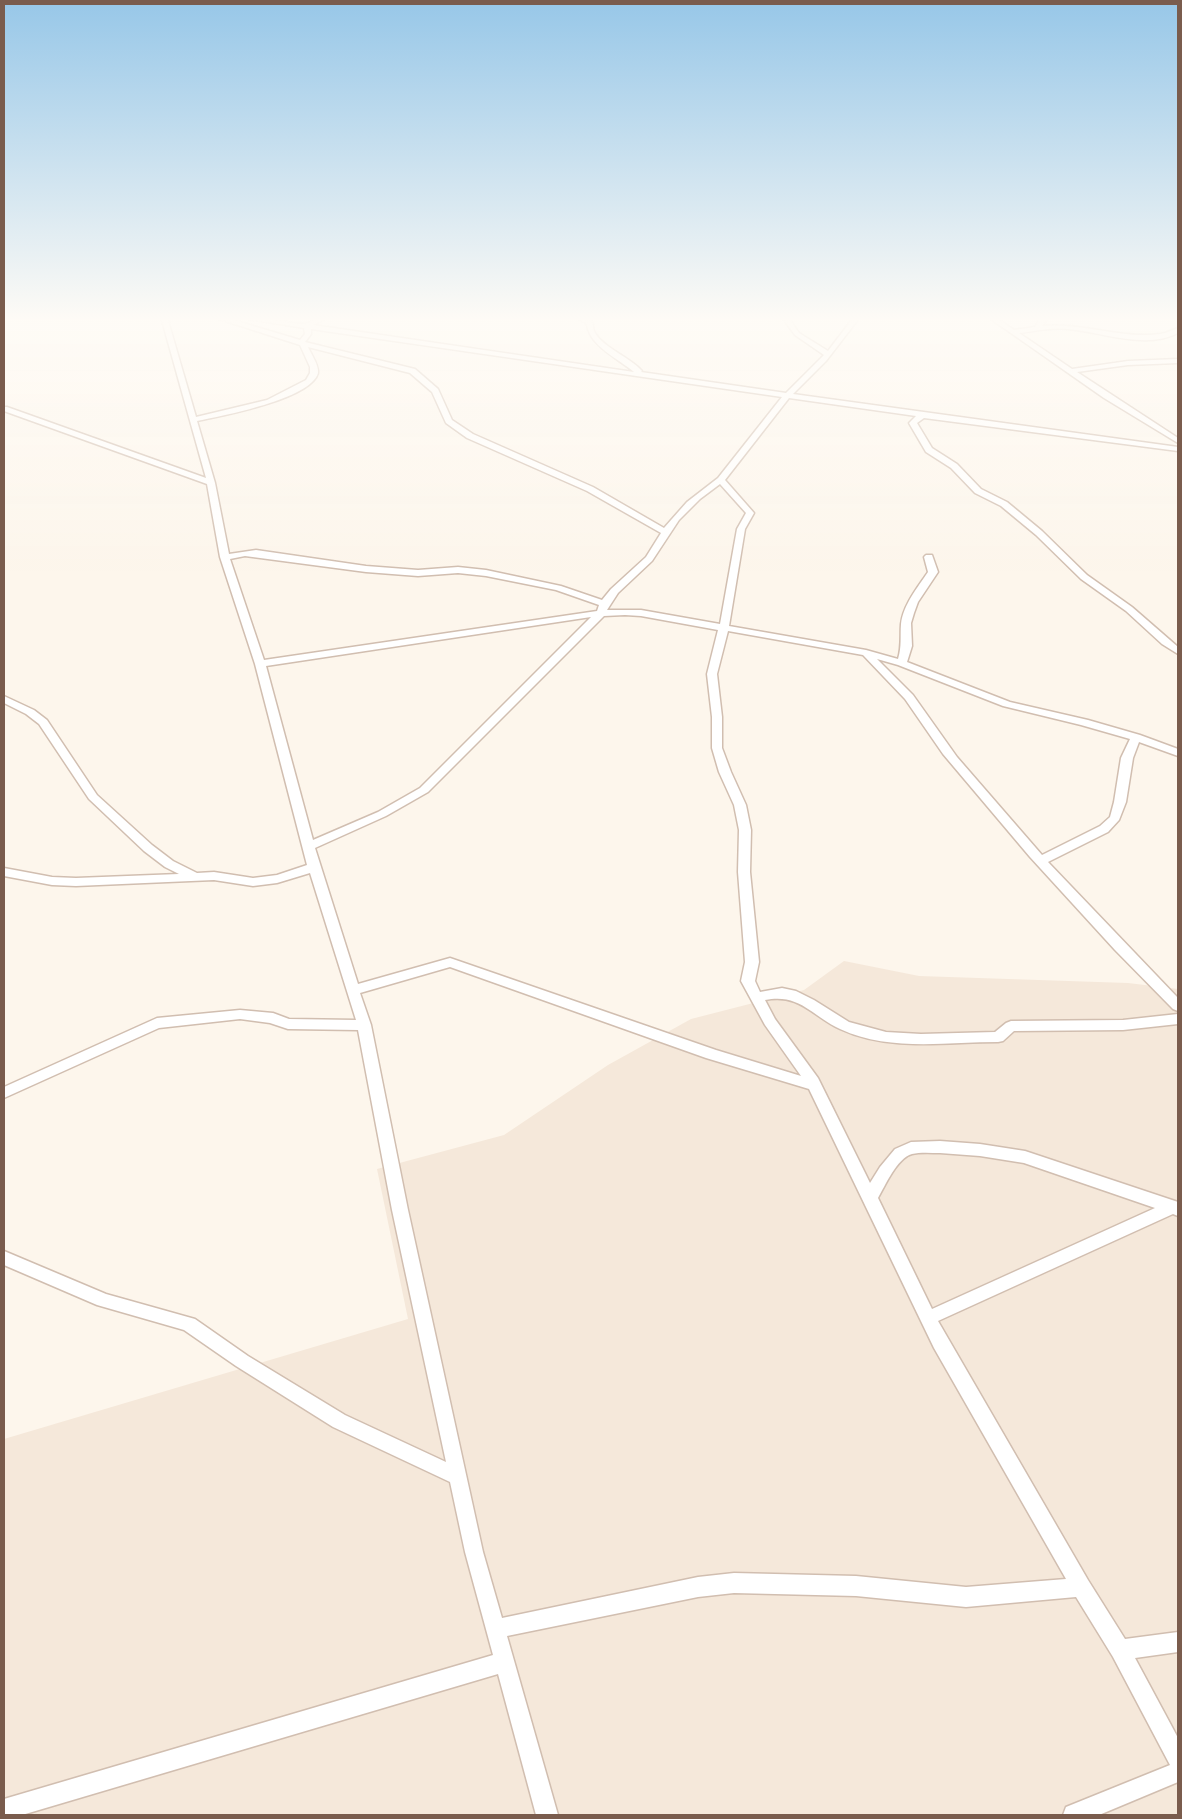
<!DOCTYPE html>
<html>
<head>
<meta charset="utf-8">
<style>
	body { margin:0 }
	#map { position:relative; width:1182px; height:1819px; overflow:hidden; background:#fdf6ec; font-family:"Nunito Sans",sans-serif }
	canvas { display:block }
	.frame { position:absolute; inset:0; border:5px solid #7a5c4d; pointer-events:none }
</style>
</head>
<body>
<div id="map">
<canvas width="1182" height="1819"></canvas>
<div class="frame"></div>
</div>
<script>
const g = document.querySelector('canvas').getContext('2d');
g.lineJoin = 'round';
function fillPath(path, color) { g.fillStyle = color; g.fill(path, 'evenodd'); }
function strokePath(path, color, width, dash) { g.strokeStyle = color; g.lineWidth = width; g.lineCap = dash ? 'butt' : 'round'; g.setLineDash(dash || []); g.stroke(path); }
const residential = new Path2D(`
	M844 961 919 976 1128 983 1178 989V1815H4V1439L408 1319 377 1169 504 1135 608 1065 691 1019 804 990Z`);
const minor = new Path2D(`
	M161 317H167L196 417 267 400 306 380 310 373V367L300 345 216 318 215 317H223L300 340 305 334 304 328 237 317C258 314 281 323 302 324 311 324 319 317 328 317L313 325 634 372C619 359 589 346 587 324L576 317H583L592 322C593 325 593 330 595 333 605 349 630 357 642 371L641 372 786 393 824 355 795 335 782 317H788L799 333 828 351 854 317H860L826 361 793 394 1178 447V451L924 418 917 423 932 448 957 464 981 489 1007 502 1042 531 1087 575 1132 607 1178 647V654L1162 644 1126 611 1081 579 1036 535 1001 506 975 493 951 468 926 452 909 423 916 416 789 398 725 480 754 513 745 529 729 626 866 650 898 659C902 646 900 636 901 624 903 605 918 587 928 572L924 557 926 555H932L938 572 918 602 914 613 911 623 912 646 907 662 1010 702 1088 720 1140 735 1178 749V756L1139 742 1133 758 1126 802 1119 820 1108 832 1048 862 1178 998V1011L1173 1009 1115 950 1030 857 943 754 905 699 863 655 728 631 717 674 722 717V748L731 772 746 805 751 830 750 872 759 962 755 981 760 992 782 988 796 991 814 1000 849 1022 886 1032 921 1034 995 1032 1006 1023 1011 1021 1123 1020 1178 1014V1024L1123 1030 1014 1031 1003 1041 998 1042C946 1042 889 1052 840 1029 812 1016 800 993 765 1000L775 1019 818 1078 870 1183 880 1167 895 1149 911 1142 940 1141 980 1144 1025 1151 1178 1202V1216L1173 1214 938 1321 1088 1580 1125 1639 1178 1632V1652L1135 1658 1178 1738V1782L1099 1815H1063L1066 1807 1170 1765 1113 1657 1076 1597 966 1607 856 1596 734 1593 698 1597 507 1636 558 1815H536L498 1674 22 1815H4V1799L493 1655 465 1552 450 1482 333 1427 236 1366 184 1330 97 1305 4 1265V1251L106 1294 195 1319 248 1356 345 1415 446 1462 392 1210 358 1030 288 1029 270 1023 240 1019 159 1028 4 1098V1087L157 1018 240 1010 273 1013 289 1019 356 1020 310 873 277 883 253 886 214 880 76 886 52 885 4 876V868L52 877 76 878 179 874 165 867 144 851 89 799 39 724 26 714 4 703V696L34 710 47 720 97 795 152 845 173 861 197 873 214 872 253 878 277 875 307 865 255 664 220 557 207 484 4 411V407H7L206 478ZM311 329 782 397 718 478 687 502 664 528 593 487 473 434 452 420 438 389 415 369 305 342 311 334ZM308 347 410 373 432 392 446 423 467 438 587 491 661 533 646 557 611 589 602 600 561 586 486 570 458 567 418 570 366 566 256 550 229 554 215 483 197 421C222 416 311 399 318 373 319 365 311 354 308 347ZM720 484 746 513 737 529 720 624 641 610H607L618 593 652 561 679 520 700 499ZM245 556 366 572 418 576 458 573 486 576 556 590 599 605 597 611 264 660 230 559ZM625 615 641 616 718 630 707 674 712 717V748L719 772 734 805 739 830 738 872 745 962 741 981 765 1025 801 1076 716 1050 450 958 358 984 315 848 386 816 428 792 604 616ZM591 617 420 788 378 812 313 840 266 666ZM877 659 898 665 1003 706 1081 725 1130 739 1121 758 1114 802 1110 817 1100 826 1042 855 957 757 913 695ZM450 967 706 1058 809 1089 934 1348 1066 1579 966 1587 856 1576 734 1573 698 1577 502 1618 483 1552 408 1210 371 1025 360 993ZM940 1153 980 1156 1024 1163 1155 1208 932 1309 878 1198C885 1186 897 1158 912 1154 920 1152 931 1153 940 1153Z
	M988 317H995L1014 330 1035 327 1041 317H1048L1042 326C1082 322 1120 339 1160 334 1167 333 1172 330 1178 328V333C1146 350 1102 332 1068 329 1051 327 1036 331 1019 333L1072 369 1128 361 1178 359V363L1128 365 1077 372 1178 438V443L1104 398Z`);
fillPath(residential, '#f5e8da');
strokePath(minor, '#d1beb0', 3);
fillPath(minor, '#fff');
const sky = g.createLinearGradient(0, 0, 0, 571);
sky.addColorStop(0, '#97c7e8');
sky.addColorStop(0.56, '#fefbf6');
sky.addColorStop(1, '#fefbf600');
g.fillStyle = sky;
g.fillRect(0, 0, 1182, 571);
</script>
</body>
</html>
